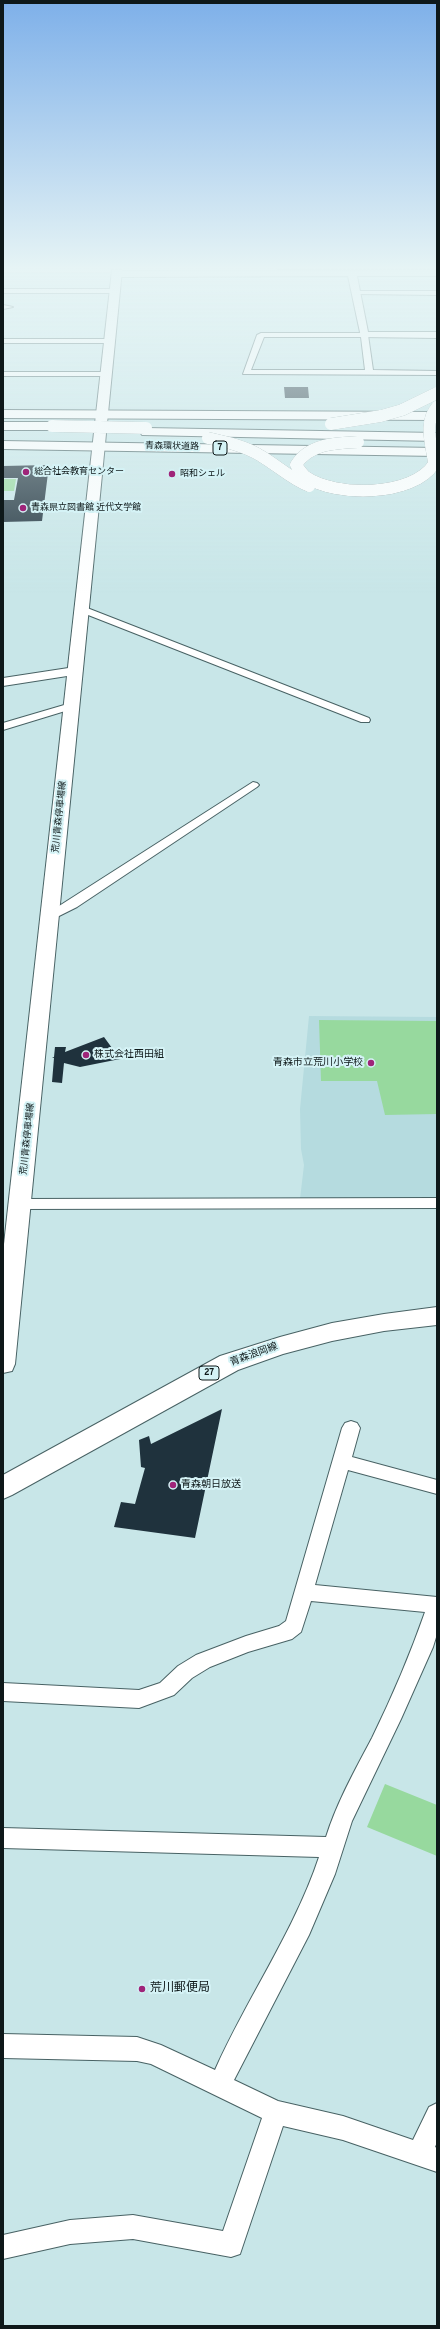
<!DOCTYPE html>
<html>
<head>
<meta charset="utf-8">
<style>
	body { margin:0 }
	#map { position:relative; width:440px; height:2329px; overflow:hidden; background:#c8e6e8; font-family:Overpass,sans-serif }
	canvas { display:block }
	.frame { position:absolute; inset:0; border:4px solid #0e1819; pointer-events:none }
</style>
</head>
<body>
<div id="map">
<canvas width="440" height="2329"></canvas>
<div class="frame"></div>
</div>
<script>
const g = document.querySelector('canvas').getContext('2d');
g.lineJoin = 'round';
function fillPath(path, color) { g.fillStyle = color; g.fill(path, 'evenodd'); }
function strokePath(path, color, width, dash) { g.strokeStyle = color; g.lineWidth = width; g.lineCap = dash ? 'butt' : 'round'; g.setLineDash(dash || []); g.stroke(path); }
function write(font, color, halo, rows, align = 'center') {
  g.font = font + ' Overpass,"Noto Sans JP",sans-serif'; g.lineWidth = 4; g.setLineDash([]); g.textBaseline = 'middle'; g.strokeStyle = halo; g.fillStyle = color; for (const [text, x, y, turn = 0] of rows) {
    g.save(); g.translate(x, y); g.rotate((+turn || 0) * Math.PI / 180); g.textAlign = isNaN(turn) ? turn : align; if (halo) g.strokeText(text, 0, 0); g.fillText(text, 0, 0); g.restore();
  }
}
const built = new Path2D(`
	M309 1016 437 1017V1198L300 1199 304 1165 301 1149 300 1109Z`);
const green = new Path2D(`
	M3 479H16L14 491H3Z
	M319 1020 437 1021V1114L385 1115 377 1081H321Z
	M385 1784 437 1805V1856L367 1827Z`);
const building = new Path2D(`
	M284 387H308L309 398H285Z
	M49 465 42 521 3 522V500H14L18 478H3V466Z
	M104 1037 120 1059 80 1067 64 1063 62 1083 52 1082 54 1058 52 1057H54L55 1047H66L65 1052Z
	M222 1409 195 1538 114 1527 121 1502 135 1504 145 1468 141 1467 139 1440 149 1436 151 1444Z`);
const minor = new Path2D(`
	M3 289H116L120 291 116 293H3Z
	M356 291H437V295L354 294 352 293Z
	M3 305 13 307 3 309Z
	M261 333H364L368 335 373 370 437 371V375L243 374 257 335ZM264 337H361L365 370H251Z
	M3 339H111L115 341 111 343H3Z
	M3 372H105L109 374 105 376H3Z
	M82 606 369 718 370 720 369 722H361L78 611 77 609Z
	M71 703 76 706 75 708 3 730V723Z
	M253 782 257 783 259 785 257 787 77 907 55 918H47L45 915Z
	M437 1198V1208L21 1209 16 1208 13 1204 16 1200 21 1199Z
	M351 1421 357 1423 360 1428 352 1457 437 1480V1494L348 1470 315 1585 437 1597V1634L433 1647 401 1719 352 1821 335 1874 309 1935 234 2080 278 2101 343 2116 413 2140 429 2107 437 2103V2142L435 2147 437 2148V2172L343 2140 283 2126 240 2254 231 2257 133 2239 70 2244 3 2259V2235L70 2220 133 2215 223 2231 262 2118 151 2064 137 2061 3 2058V2034L137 2037 161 2045 215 2070C247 1998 294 1932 319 1857L3 1848V1828L326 1837C337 1802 355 1770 372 1738 392 1697 410 1655 425 1612L311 1601 301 1632 292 1639 248 1652 210 1667 192 1678 174 1695 139 1708 3 1701V1683L139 1690 160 1683 178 1666 196 1655 246 1636 279 1626 286 1621 342 1428 345 1423Z`);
const tertiary = new Path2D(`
	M437 270V276H357L368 332H437V338L361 337 348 276 117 277 113 274 117 271Z
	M75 667 82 671 80 674 3 686V678Z`);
const secondary = new Path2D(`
	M112 270H122L15 1364 12 1371 3 1373V1253Z`);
const primary = new Path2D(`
	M437 1307V1325L384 1331 332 1341 283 1354 238 1370 12 1495 3 1499V1475L220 1356 280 1337 332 1323 384 1314Z`);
const trunk = new Path2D(`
	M3 410 437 412V420L3 418Z
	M3 441 437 448V456L3 449Z`);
const motorway = new Path2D(`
	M3 422H52L58 426 52 430H3Z
	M146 428 437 433V441L142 435 140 432Z`);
const motorwayBridge = new Path2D(`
	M331 424 381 416 402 410 437 393
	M52 426 146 428
	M208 438C226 442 245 446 261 456 278 466 291 479 309 486
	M358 442C335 443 309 444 296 465 299 469 302 474 306 477 335 497 413 497 434 464 432 445 423 423 437 407`);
const markers = [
	[26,472,4,"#9f2479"],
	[172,474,4,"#9f2479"],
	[23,508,4,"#9f2479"],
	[86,1055,4,"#9f2479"],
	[371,1063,4,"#9f2479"],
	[173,1485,4,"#9f2479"],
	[142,1989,4,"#9f2479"]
];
const farStreetnames = [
	["青森環状道路",172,447,1],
	["荒川青森停車場線",60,817,-84],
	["荒川青森停車場線",28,1139,-84]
];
const shields = [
	[220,448,14],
	[209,1373,20]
];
const shieldNames = [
	["7",220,448],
	["27",209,1373]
];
const farPoinames = [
	["総合社会教育センター",34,472],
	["昭和シェル",180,474],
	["青森県立図書館 近代文学館",31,508]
];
const poiNames = [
	["株式会社西田組",94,1055],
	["青森市立荒川小学校",363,1063,"right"],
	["青森朝日放送",181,1485]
];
const streetNames = [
	["青森浪岡線",254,1355,-20]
];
const nearPoinames = [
	["荒川郵便局",150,1989]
];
fillPath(built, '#b5dbdf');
fillPath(green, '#97d99e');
fillPath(building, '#1f323d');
strokePath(minor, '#486264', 2);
strokePath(tertiary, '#486264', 2);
strokePath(secondary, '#486264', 2);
strokePath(primary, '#486264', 2);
strokePath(trunk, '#486264', 2);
strokePath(motorway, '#486264', 2);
fillPath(minor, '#fff');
fillPath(tertiary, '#fff');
fillPath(secondary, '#fff');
fillPath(primary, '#fff');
fillPath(trunk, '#fff');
fillPath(motorway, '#fff');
strokePath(motorwayBridge, '#486264', 12, []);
strokePath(motorwayBridge, '#fff', 12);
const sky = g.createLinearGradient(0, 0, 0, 596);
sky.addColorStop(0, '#7eb0e9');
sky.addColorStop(0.45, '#e6f4f5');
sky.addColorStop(1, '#e6f4f500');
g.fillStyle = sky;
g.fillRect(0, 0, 440, 596);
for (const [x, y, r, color] of markers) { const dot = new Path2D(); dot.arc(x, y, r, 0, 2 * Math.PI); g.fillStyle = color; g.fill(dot); strokePath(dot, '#d5f3f6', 1.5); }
write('9px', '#0e1819', '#d5f3f6', farStreetnames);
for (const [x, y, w] of shields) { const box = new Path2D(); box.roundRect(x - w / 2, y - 7, w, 14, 3); g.fillStyle = '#d5f3f6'; g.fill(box); strokePath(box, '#0e1819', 1); }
write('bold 9px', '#0e1819', null, shieldNames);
write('9px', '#0e1819', '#d5f3f6', farPoinames, 'left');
write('10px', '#0e1819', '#d5f3f6', poiNames, 'left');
write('10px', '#0e1819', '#d5f3f6', streetNames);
write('12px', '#0e1819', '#d5f3f6', nearPoinames, 'left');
</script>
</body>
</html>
